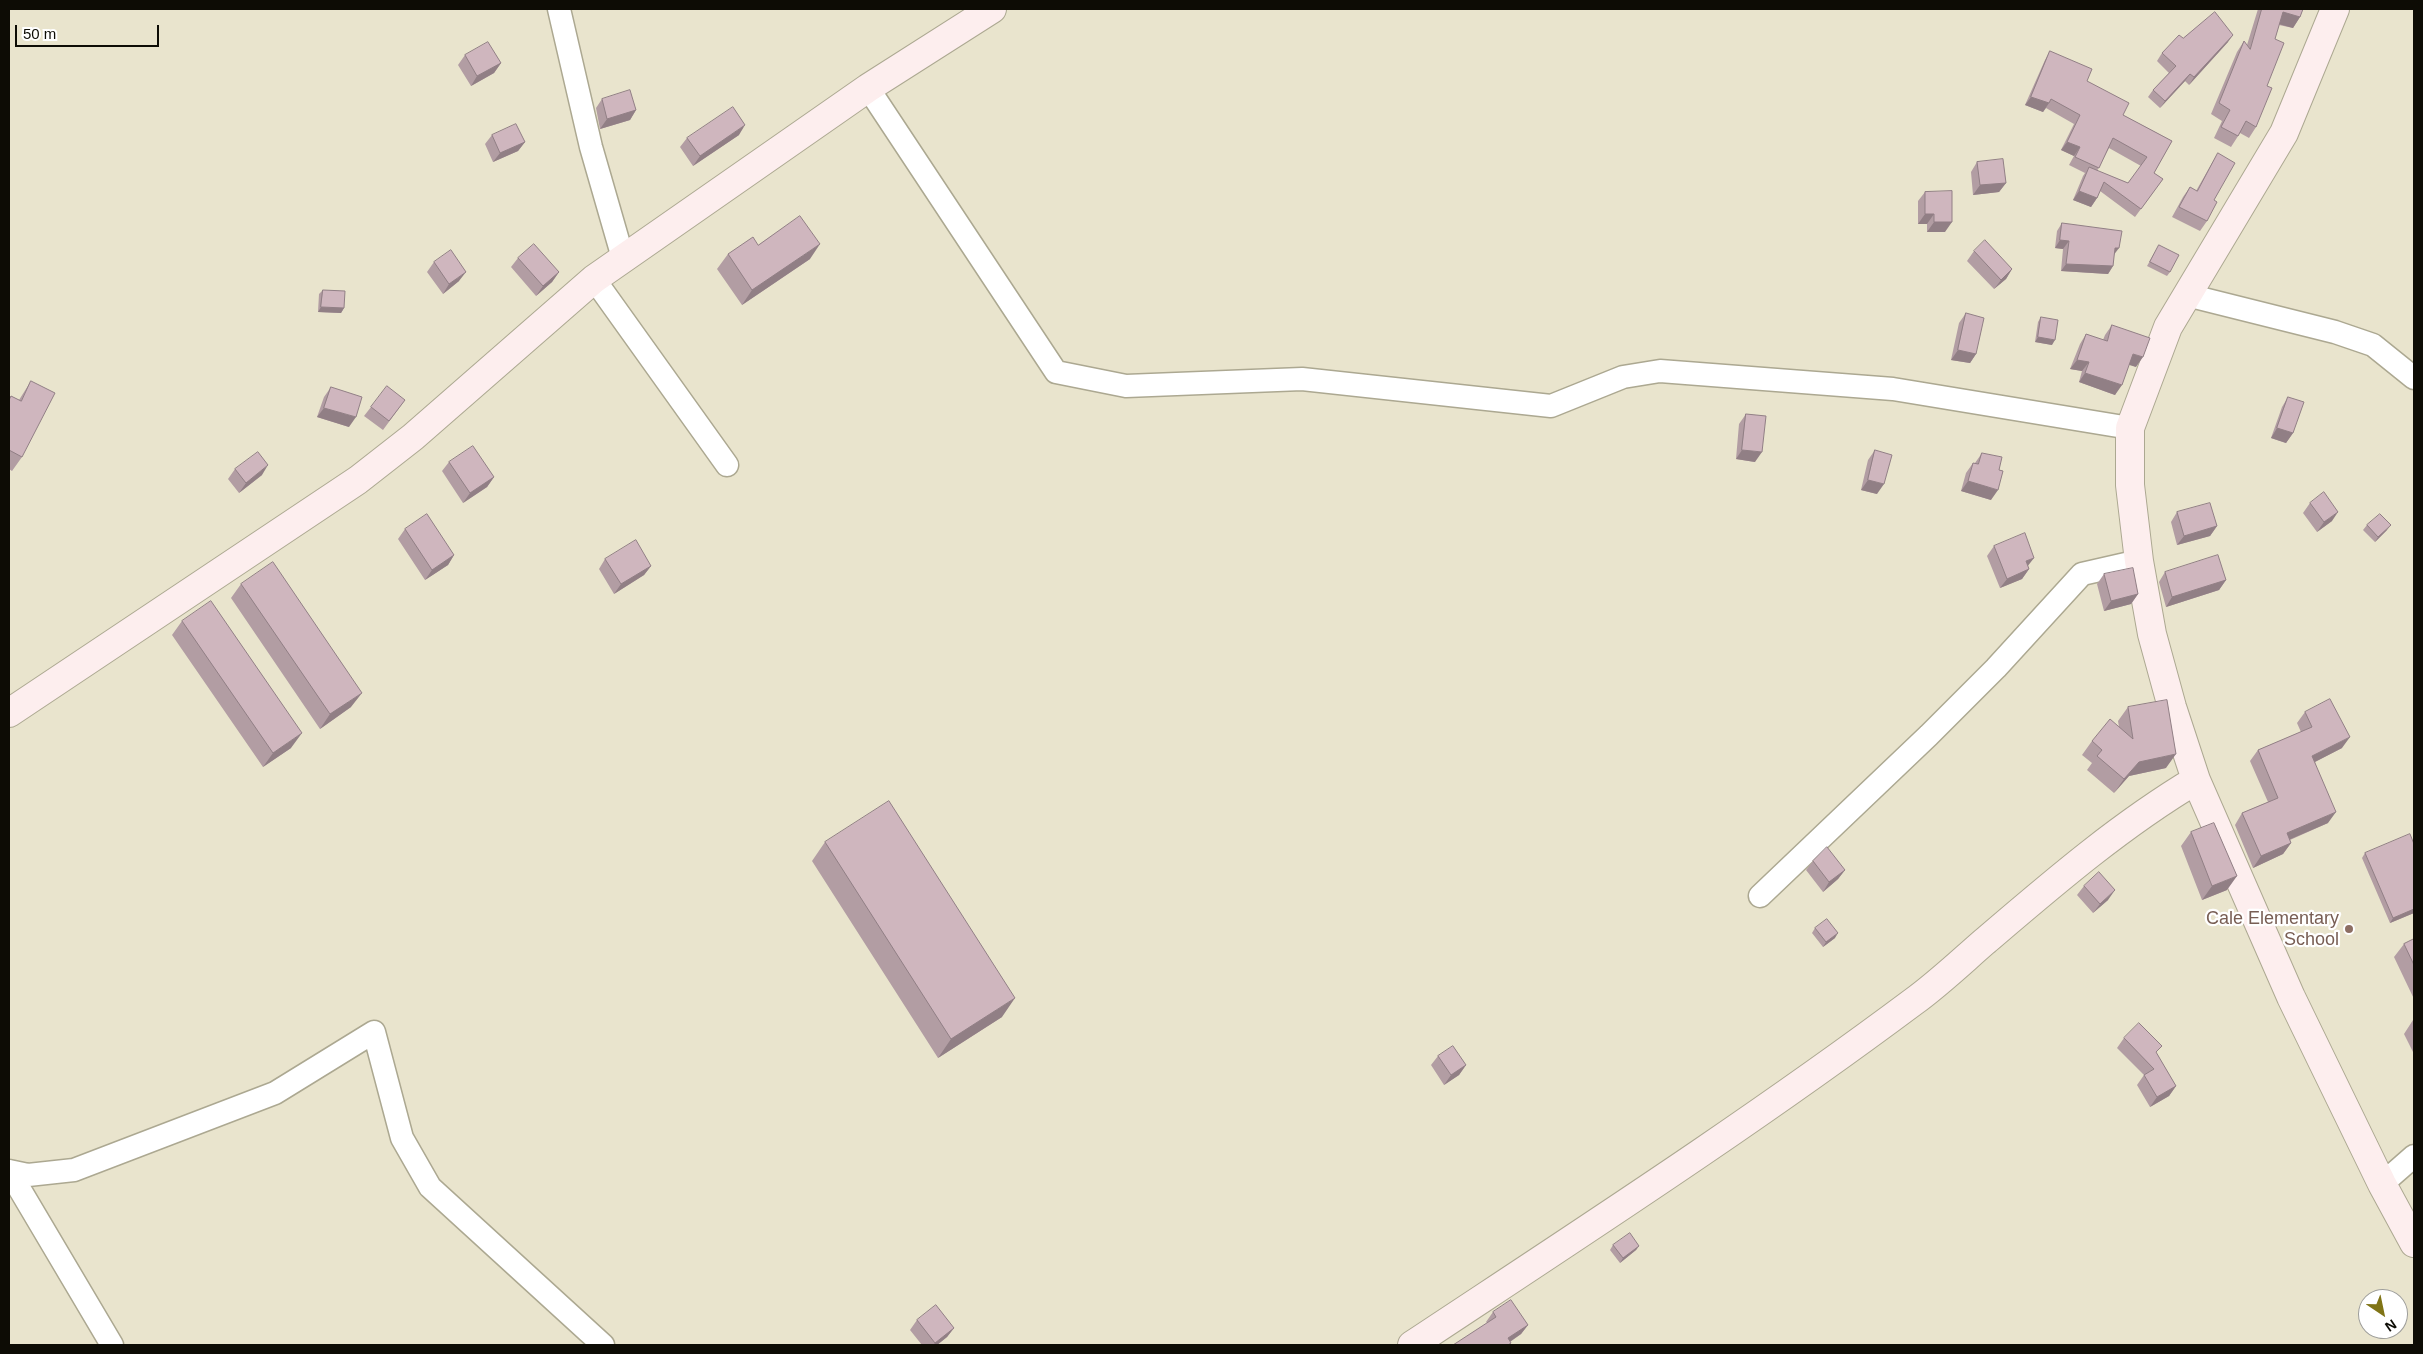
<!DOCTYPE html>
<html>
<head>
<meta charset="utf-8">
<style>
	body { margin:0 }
	#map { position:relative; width:2423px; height:1354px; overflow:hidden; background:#e9e4cd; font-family:Arial,sans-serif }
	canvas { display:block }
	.frame { position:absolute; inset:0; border:10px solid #0d0c05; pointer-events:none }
	.north { position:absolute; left:2358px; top:1289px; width:50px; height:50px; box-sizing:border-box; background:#fff; border:1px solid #9e9e9b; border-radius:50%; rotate:146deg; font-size:14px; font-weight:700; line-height:20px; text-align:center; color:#0d0c05 }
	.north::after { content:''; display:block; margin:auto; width:18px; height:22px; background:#807416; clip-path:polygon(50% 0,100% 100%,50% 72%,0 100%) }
	.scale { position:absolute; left:15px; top:25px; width:144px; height:22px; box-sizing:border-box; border:2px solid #0d0c05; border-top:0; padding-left:6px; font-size:15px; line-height:18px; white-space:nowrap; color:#0d0c05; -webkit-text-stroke:4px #fff; paint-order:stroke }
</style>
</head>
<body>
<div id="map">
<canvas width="2423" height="1354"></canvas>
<div class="frame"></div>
<div class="north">N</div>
<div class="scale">50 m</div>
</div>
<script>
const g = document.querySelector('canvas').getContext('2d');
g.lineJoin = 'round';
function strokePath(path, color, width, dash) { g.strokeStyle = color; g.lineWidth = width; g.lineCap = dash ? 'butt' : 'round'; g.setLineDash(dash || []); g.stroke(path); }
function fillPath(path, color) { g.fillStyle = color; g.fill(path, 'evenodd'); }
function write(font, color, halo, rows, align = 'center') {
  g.font = font + ' Arial,sans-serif'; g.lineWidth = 4.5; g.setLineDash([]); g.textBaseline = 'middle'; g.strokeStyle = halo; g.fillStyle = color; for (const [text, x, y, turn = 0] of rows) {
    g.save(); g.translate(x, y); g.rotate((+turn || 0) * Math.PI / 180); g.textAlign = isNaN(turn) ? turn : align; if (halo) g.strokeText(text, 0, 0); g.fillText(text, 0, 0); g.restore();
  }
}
const street = new Path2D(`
	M559 9 591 147 623 258
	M868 88 1056 372 1126 386 1302 379 1551 406 1623 377 1660 371 1893 389 2130 428
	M594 279 727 465
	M2187 295 2335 332 2373 345 2414 378
	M1760 896 1929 735 1996 668 2082 574 2139 561
	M9 1171 28 1175 74 1170 275 1093 374 1032 402 1138 430 1187 603 1345
	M9 1171 112 1345
	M2382 1184 2414 1156`);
const secondary = new Path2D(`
	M2335 9 2284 133 2168 327 2130 428V485L2139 561 2152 634 2172 707 2196 780 2291 997 2382 1184 2414 1243
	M9 713 358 480 413 437 594 279 868 88 992 9
	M1412 1345C1581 1233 1751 1123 1913 1002 1938 984 1961 962 1984 942 2052 884 2119 826 2196 780`);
const wall = new Path2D(`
	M2258 9H2303L2300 17 2293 28 2279 25 2275 39 2267 86 2256 127 2249 138 2240 133 2231 147 2214 138 2222 121 2211 114 2237 52 2244 41 2247 45Z
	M2183 38 2228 42 2189 85 2185 81 2160 108 2148 97 2153 90 2169 73 2157 61 2162 53Z
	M2050 51 2087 81 2123 115 2172 141 2154 173 2163 179 2135 217 2100 191 2097 198 2091 207 2073 200 2083 176 2085 173 2069 165 2074 156 2061 150 2074 124 2046 108 2043 112 2025 105 2045 60ZM2109 148 2141 166 2128 183 2097 171Z
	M465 55 501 63 494 73 471 86 458 65Z
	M602 99 636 110 630 120 600 129 596 108Z
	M492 135 525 142 518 151 493 162 485 144Z
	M739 135 693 166 680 147 687 138Z
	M2218 153 2207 221 2200 231 2172 217 2183 197 2190 187 2196 191 2212 163Z
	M1977 162 2006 183 1999 192 1973 195 1971 172Z
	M1925 192 1945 232H1927V224H1918V201Z
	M2062 223 2114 255 2113 266 2108 274 2061 271 2063 249 2055 248 2057 231Z
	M758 245 810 259 742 305 717 269 728 254Z
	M2159 245 2170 272 2167 276 2147 266Z
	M1974 251 2012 269 2006 279 1994 289 1967 261Z
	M518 258 559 272 552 282 536 296 511 267Z
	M434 262 459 281 443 294 427 272Z
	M323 290 344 308 341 313 318 312 319 294Z
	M1966 313 1976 354 1970 363 1951 360 1959 323Z
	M2041 317 2052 345 2035 342 2038 322Z
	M2112 325 2136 367 2129 364 2115 395 2079 382 2082 371 2070 369 2080 344 2086 334 2103 340 2105 335Z
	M31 381 22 457 12 471 9 469V399L11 396 19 400Z
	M331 387 349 427 317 417 324 397Z
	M2288 397 2293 433 2286 443 2271 438 2282 407Z
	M405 400 383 430 364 416 371 407Z
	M1746 414 1755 462 1736 459 1739 424Z
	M1875 450 1877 494 1861 490 1868 460Z
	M1982 453 1991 500 1961 491 1966 473 1973 463H1975Z
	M449 462 494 477 487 487 463 503 442 471Z
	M235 469 262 475 239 493 228 479Z
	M2310 503 2332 521 2317 532 2303 513Z
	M2177 512 2217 526 2210 536 2177 545 2171 522Z
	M2367 525 2387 530 2375 542 2363 530Z
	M405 529 454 555 448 565 425 580 398 539Z
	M1994 546 2028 567 2029 569 2022 579 2000 588 1987 556Z
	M605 559 651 566 644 575 614 594 599 569Z
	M2165 572 2226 580 2219 590 2166 607 2159 582Z
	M2104 574 2138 594 2131 604 2104 611 2097 584Z
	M241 584 351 707 320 729 231 598Z
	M182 621 291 748 263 767 172 635Z
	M2128 707 2166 768 2129 776 2114 793 2087 770 2092 763 2082 755 2092 741 2119 727 2118 721Z
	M2305 712 2342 748 2315 762 2328 823 2290 840 2291 843 2283 854 2253 868 2235 825 2242 813 2268 802 2250 761 2258 750 2301 732 2297 723Z
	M2191 832 2227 890 2202 900 2181 846Z
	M825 842 1002 1017 938 1058 812 861Z
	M2414 844V913L2390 923 2362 858 2365 853Z
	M1813 861 1845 870 1838 879 1823 892 1806 870Z
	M2084 886 2108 900 2093 913 2077 895Z
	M1815 928 1835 938 1823 947 1812 933Z
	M2414 939V999L2394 957 2404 944Z
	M2413 1020H2414V1054L2404 1034Z
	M2124 1038 2157 1054 2176 1086 2169 1096 2150 1107 2137 1085 2144 1075 2117 1048Z
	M1438 1056 1466 1065 1459 1075 1444 1085 1431 1065Z
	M1613 1245 1639 1246 1636 1250 1620 1263 1610 1250Z
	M1493 1312 1528 1325 1521 1334 1510 1342 1486 1322Z
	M917 1320 954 1328 947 1337 937 1345H922L910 1330Z`);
const shadedWall = new Path2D(`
	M2283 12 2300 17 2293 28 2275 23Z
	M2233 35 2228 42 2189 85 2194 77Z
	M501 63 494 73 471 86 477 76Z
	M2190 74 2185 81 2160 108 2165 101Z
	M2031 97 2049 103 2043 112 2025 105Z
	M636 110 630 120 600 129 607 119Z
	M745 125 739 135 693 166 700 156Z
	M525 142 518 151 493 162 500 153Z
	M2067 142 2080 147 2074 156 2061 150Z
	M2006 183 1999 192 1973 195 1980 185Z
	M2079 191 2097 198 2091 207 2073 200Z
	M1925 214H1934L1927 224H1918Z
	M1934 222H1952L1945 232H1927Z
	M2060 240 2069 241 2063 249 2055 248Z
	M820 244 810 259 742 305 752 290Z
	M2115 248H2119L2113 256Z
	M2066 264 2113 266 2108 274 2061 271Z
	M2012 269 2006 279 1994 289 2001 280Z
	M466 272 459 281 443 294 449 284Z
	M559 272 552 282 536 296 543 286Z
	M321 307 344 308 341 313 318 312Z
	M2038 337 2055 340 2052 345 2035 342Z
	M1958 350 1976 354 1970 363 1951 360Z
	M2133 354 2143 357 2136 367 2126 364Z
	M2077 360 2089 362 2082 371 2070 369Z
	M2085 373 2122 385 2115 395 2079 382Z
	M324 408 356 417 349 427 317 417Z
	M2277 428 2293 433 2286 443 2271 438Z
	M1742 450 1762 452 1755 462 1736 459Z
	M268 465 262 475 239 493 246 483Z
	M494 477 487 487 463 503 470 493Z
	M1868 480 1884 484 1877 494 1861 490Z
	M1968 481 1998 490 1991 500 1961 491Z
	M2338 512 2332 521 2317 532 2324 522Z
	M2391 525 2387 530 2375 542 2378 537Z
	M2217 526 2210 536 2177 545 2184 536Z
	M454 555 448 565 425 580 432 570Z
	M2034 558 2027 567 2026 561Z
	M651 566 644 575 614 594 621 584Z
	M2029 569 2022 579 2000 588 2007 579Z
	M2226 580 2219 590 2166 607 2172 597Z
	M2138 594 2131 604 2104 611 2111 601Z
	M362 693 351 707 320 729 330 714Z
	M302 733 291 748 263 767 273 753Z
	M2350 737 2342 748 2305 767 2312 756Z
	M2176 754 2166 768 2129 776 2114 793 2124 779 2139 762Z
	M2336 812 2328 823 2279 844 2287 833Z
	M2291 843 2283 854 2253 868 2261 856Z
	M1845 870 1838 879 1823 892 1829 882Z
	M2237 876 2227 890 2202 900 2212 886Z
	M2115 890 2108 900 2093 913 2100 904Z
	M2414 909V913L2390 923 2393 918Z
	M1838 933 1835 938 1823 947 1826 942Z
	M1015 998 1002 1017 938 1058 951 1039Z
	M1466 1065 1459 1075 1444 1085 1451 1075Z
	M2176 1086 2169 1096 2150 1107 2157 1097Z
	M1639 1246 1636 1250 1620 1263 1623 1258Z
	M1528 1325 1521 1334 1505 1345 1508 1338Z
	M954 1328 947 1337 937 1345H933L935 1343Z`);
const building = new Path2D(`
	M2262 9H2303L2300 17 2283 12 2275 39 2284 43 2267 86 2272 88 2256 127 2246 121 2238 136 2221 127 2230 110 2219 103 2244 41 2250 49Z
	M2215 12 2233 35 2194 77 2190 74 2165 101 2153 90 2176 66 2162 53 2179 35 2183 38Z
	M488 42 501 63 477 76 465 55Z
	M2050 51 2092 69 2087 81 2129 103 2123 115 2172 141 2154 173 2163 179 2141 209 2104 182 2097 198 2079 191 2089 167 2128 183 2147 157 2113 138 2099 168 2075 157 2080 147 2067 142 2080 115 2051 99 2049 103 2031 97Z
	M630 90 636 110 607 119 602 99Z
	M733 107 745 125 700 156 687 138Z
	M516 124 525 142 500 153 492 135Z
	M2218 153 2235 163 2214 200 2217 202 2207 221 2179 207 2190 187 2197 191Z
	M2003 159 2006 183 1980 185 1977 162Z
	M1952 191V222H1934V214H1925V192Z
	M800 216 820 244 752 290 728 254 753 237 758 245Z
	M2062 223 2122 231 2119 248H2115L2113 266 2066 264 2069 241 2060 240Z
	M1985 240 2012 269 2001 280 1974 251Z
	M534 244 559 272 543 286 518 258Z
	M2159 245 2179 255 2170 272 2150 262Z
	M451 250 466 272 449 284 434 262Z
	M323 290 345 291 344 308 321 307Z
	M1966 313 1984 318 1976 354 1958 350Z
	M2041 317 2058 320 2055 340 2038 337Z
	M2112 325 2150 338 2143 357 2133 354 2122 385 2085 373 2089 362 2077 360 2086 334 2107 341Z
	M31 381 55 393 22 457 9 450V400L11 396 21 401Z
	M387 386 405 400 389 421 371 407Z
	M331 387 362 397 356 417 324 408Z
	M2288 397 2304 402 2293 433 2277 428Z
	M1746 414 1766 416 1762 452 1742 450Z
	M473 446 494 477 470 493 449 462Z
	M1875 450 1892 455 1884 484 1868 480Z
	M258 452 268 465 246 483 235 469Z
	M1982 453 2002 457 1999 470 2003 471 1998 490 1968 481 1973 463 1978 464Z
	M2324 492 2338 512 2324 522 2310 503Z
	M2210 503 2217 526 2184 536 2177 512Z
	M427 514 454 555 432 570 405 529Z
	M2380 514 2391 525 2378 537 2367 525Z
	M2025 533 2034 558 2026 561 2029 569 2007 579 1994 546Z
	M636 540 651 566 621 584 605 559Z
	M2218 555 2226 580 2172 597 2165 572Z
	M273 562 362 693 330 714 241 584Z
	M2133 568 2138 594 2111 601 2104 574Z
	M211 601 302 733 273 753 182 621Z
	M2330 699 2350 737 2312 756 2336 812 2287 833 2291 843 2261 856 2242 813 2278 798 2258 750 2312 727 2305 712Z
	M2167 700 2176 754 2139 762 2124 779 2097 756 2102 750 2092 741 2110 719 2133 739 2128 707Z
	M889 801 1015 998 951 1039 825 842Z
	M2214 823 2237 876 2212 886 2191 832Z
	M2410 834 2414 844V909L2393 918 2365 853Z
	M1827 847 1845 870 1829 882 1813 861Z
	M2099 872 2115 890 2100 904 2084 886Z
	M1827 919 1838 933 1826 942 1815 928Z
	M2414 939V965L2404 944Z
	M2139 1023 2162 1046 2156 1052 2176 1086 2157 1097 2144 1075 2154 1069 2124 1038Z
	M1453 1046 1466 1065 1451 1075 1438 1056Z
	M1630 1233 1639 1246 1623 1258 1613 1245Z
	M1511 1300 1528 1325 1508 1338 1511 1343 1508 1345H1453L1496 1317 1493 1312Z
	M936 1305 954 1328 935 1343 917 1320Z`);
const markers = [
	[2349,929,5,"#8d6e63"]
];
const educationNames = [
	["Cale Elementary",2339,919],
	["School",2339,940]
];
strokePath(street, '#aca891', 25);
strokePath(secondary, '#aca891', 30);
strokePath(street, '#fff', 22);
strokePath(secondary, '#fdeeee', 28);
fillPath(wall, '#b29da3');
fillPath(shadedWall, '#917f85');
fillPath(building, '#cfb6be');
strokePath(building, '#917f85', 1);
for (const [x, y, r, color] of markers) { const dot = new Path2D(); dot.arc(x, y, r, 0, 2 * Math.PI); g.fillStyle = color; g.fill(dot); strokePath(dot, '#fff', 2); }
write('18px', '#785e54', '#fff', educationNames, 'right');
</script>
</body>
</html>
